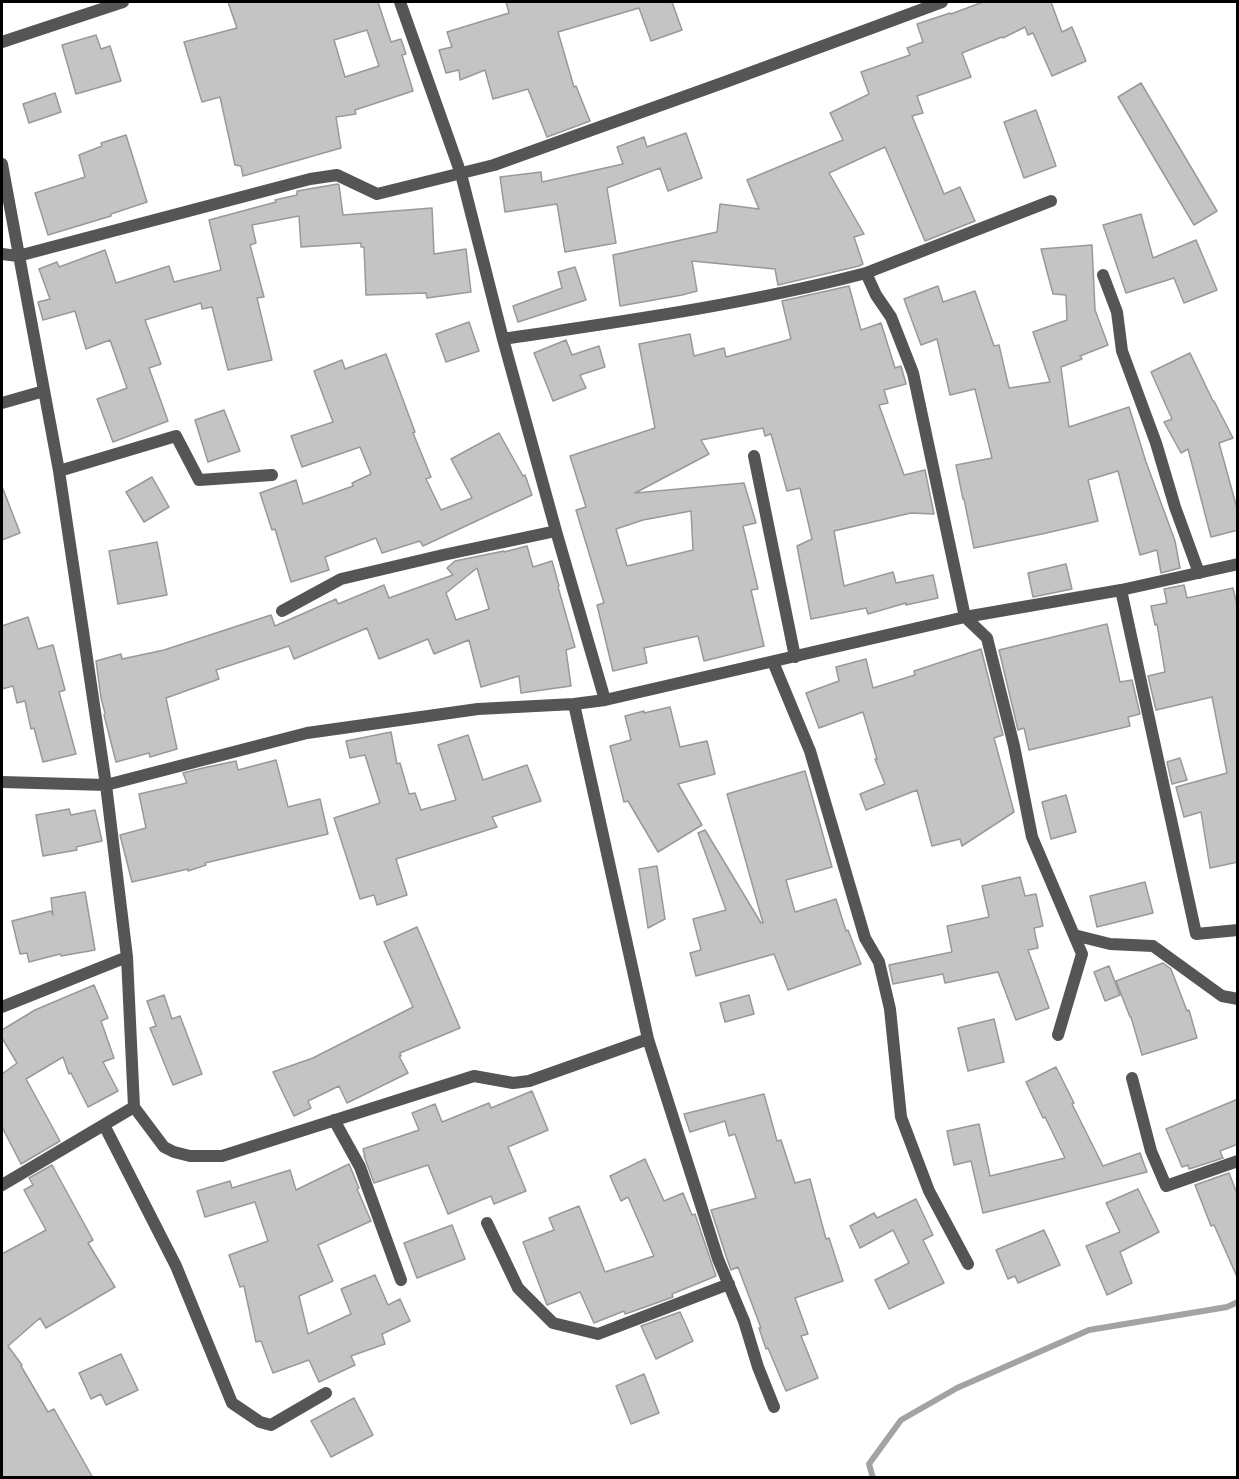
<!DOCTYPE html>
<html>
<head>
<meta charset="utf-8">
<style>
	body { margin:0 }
	#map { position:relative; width:1239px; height:1479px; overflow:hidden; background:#fff; font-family:"DejaVu Sans",sans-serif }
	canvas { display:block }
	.frame { position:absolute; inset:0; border:3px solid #000; pointer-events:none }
</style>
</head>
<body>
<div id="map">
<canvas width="1239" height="1479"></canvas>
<div class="frame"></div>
</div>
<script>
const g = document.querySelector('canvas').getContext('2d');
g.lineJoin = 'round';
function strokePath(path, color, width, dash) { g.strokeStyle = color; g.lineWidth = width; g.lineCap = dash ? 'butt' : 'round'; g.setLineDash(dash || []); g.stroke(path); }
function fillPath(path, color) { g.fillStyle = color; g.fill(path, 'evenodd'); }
const stream = new Path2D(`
	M873 1478 869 1464 901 1420 957 1388 1089 1330 1227 1307 1238 1302`);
const building = new Path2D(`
	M228 2H378L391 42 401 39 406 54 402 55 413 91 355 110 356 114 336 117 341 148 243 176 241 166 235 165 220 97 202 102 184 42 237 28ZM367 30 379 66 345 77 334 40Z
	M506 2H672L682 30 651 41 639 8 558 32 574 87 576 86 590 121 547 137 528 89 493 99 485 70 460 80 459 70 446 73 439 50 452 47 447 32 509 13Z
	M983 2H1051L1062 32 1072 27 1086 61 1052 76 1033 33 1028 35 1025 27 1003 38 1002 37 962 53 971 77 917 96 923 113 912 116 944 194 960 187 975 221 925 241 885 147 829 173 864 234 854 237 863 264 859 266 778 285 775 269 692 261 697 291 682 295 620 306 613 255 717 232 720 204 759 209 747 180 843 140 830 113 869 94 861 72 910 55 907 48 923 42 917 24 950 13 951 14Z
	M96 35 101 49 110 46 121 81 76 94 62 45Z
	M1141 83 1217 211 1194 225 1118 97Z
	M55 93 61 112 29 123 23 104Z
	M1036 110 1056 166 1024 178 1004 122Z
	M686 133 702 178 668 191 660 168 607 188 616 243 565 252 557 204 505 212 500 177 541 172 542 182 623 164 617 147 644 137 647 147Z
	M126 135 147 202 111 214V216L48 235 35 193 85 177 79 155 102 146 101 143Z
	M338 184 339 185 343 215 432 208 434 254 466 249 471 292 427 298 426 293 366 295 364 247H361V243L301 247 299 216 252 225 256 243 250 245 264 297 257 298 272 360 228 370 212 307 202 309 201 303 145 320 161 364 149 368 168 421 113 442 97 399 127 388 110 340 86 349 75 311 43 320 38 302 50 299 39 269 57 262 59 267 105 250 116 283 169 266 174 282 221 270 209 220 276 202 275 200 297 195V191Z
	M1141 214 1153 258 1196 240 1217 290 1184 303 1174 278 1126 293 1103 225Z
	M1092 245 1095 310 1108 345 1080 356 1082 359 1061 367 1069 427 1129 407 1146 462 1175 541 1180 568 1161 573 1157 550 1140 555 1118 471 1088 480 1098 521 1042 534 974 548 964 499H963L956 465 992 458 975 389 950 395 937 339 921 345 904 299 938 286 943 302 975 291 994 346 999 345 1009 388 1050 382 1033 332 1067 320 1066 295 1053 294 1041 249Z
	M575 267 586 300 518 322 513 306 562 288 558 272Z
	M849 286 861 330 881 323 895 368 901 366 906 384 884 390 888 403 879 405 904 475 925 470 934 514 911 513 834 531 844 586 893 572 896 583 933 575 938 598 906 605V603L868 614 866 608 811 619 797 546 812 539 800 488 787 491 771 434 765 436 763 428 701 440 709 454 635 493 744 483 756 523 743 526 758 589 751 590 764 646 704 661 698 636 644 648 647 663 613 671 597 605 604 603 576 510 586 507 570 456 655 428 639 344 690 334 694 356 724 348 726 357 791 339 782 301ZM691 511 693 550 627 566 616 529 643 520Z
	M469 322 479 351 446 362 436 334Z
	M566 340 572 355 599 346 605 367 580 375 586 388 553 401 534 353Z
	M1190 353 1213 401H1214L1233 438 1219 443 1238 512V530L1211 537 1188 449 1181 453 1164 422 1172 419 1151 372Z
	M386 354 415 432 413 433 431 477 426 479 441 510 472 498 451 459 499 433 523 476 525 475 532 495 423 546 420 541 382 553 376 538 325 557 329 570 291 582 275 529 272 530 260 493 296 480 303 504 353 486 352 483 371 474 360 447 302 467 291 436 333 422 314 371 342 360 345 369Z
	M224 410 240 451 208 462 195 420Z
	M152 477 169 507 144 522 126 492Z
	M3 489 20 533 2 540V489Z
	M157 542 167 595 118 604 109 551Z
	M527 546 533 567 552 561 559 586 558 587 575 647 566 650 571 686 521 693 519 676 481 687 469 640 434 654 428 639 379 659 367 628 294 659 289 646 216 670 219 679 166 698 177 749 150 757 149 753 116 762 104 715 105 713 101 698 96 661 121 654 122 659 164 650 271 615 275 626 336 599 338 604 384 585 389 598 453 575 447 568 455 561 504 551V552ZM477 568 489 609 456 620 446 593Z
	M1066 564 1072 589 1033 597 1028 573Z
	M1184 585 1187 598 1233 588 1238 610V862L1210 868 1201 812 1184 817 1176 787 1227 773 1212 697 1156 710 1148 676 1165 672 1157 624 1155 625 1151 606 1167 603 1164 589Z
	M28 617 38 649 53 645 65 690 59 692 76 754 43 762 34 728 31 729 25 701 17 703 13 686 2 689V626Z
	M1107 624 1120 682 1132 680 1140 714 1128 717 1130 726 1029 750 1024 728 1018 730 999 650Z
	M981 649 1003 735 994 738 1014 812 962 846 960 839 932 846 917 790 866 810 860 794 885 784 875 759H877L863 712 819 728 806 693 839 681 836 667 866 659 873 688 915 675 914 671Z
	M670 707 680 747 707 741 715 774 678 784 702 825 658 852 628 801 624 802 610 746 631 740 625 716 644 711V713Z
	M391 732 397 764 400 763 409 794 415 793 421 810 456 800 438 745 468 735 483 780 527 765 541 801 492 817 497 827 396 859 407 895 377 905 374 895 360 899 334 818 380 803 365 755 350 758 346 741Z
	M1180 758 1187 780 1172 784 1167 762Z
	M276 760 288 807 320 799 328 834 205 863 206 865 188 871V869L132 882 120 835 146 828 139 794 187 783 183 773 203 768 236 761 238 770Z
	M805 771 832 867 786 880 795 912 836 899 846 931 848 930 861 964 788 990 774 954 696 976 690 953 701 950 693 919 726 910 698 833 705 830 761 923H763L727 794Z
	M1066 795 1076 832 1051 839 1042 802Z
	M69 809 71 815 95 810 102 841 76 847 77 850 43 856 36 815Z
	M657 866 665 919 648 928 639 869Z
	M1020 877 1025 896 1036 894 1043 926 1034 928 1038 948 1028 950 1049 1008 1016 1020 998 972 945 983 943 974 893 984 889 965 952 952 947 926 989 917 982 886Z
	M1145 882 1153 913 1097 927 1090 896Z
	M85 892 95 950 61 956 60 954 29 962 27 953 20 954 12 921 51 911 53 915 51 898Z
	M417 927 460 1028 400 1053 401 1056H399L408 1073 347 1103 339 1086 308 1101 311 1108 294 1116 273 1072 313 1058 413 1007 384 942Z
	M1163 963 1171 969 1187 1011 1189 1010 1197 1038 1142 1055 1131 1017H1130L1116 981Z
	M1109 966 1120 995 1105 1001 1094 972Z
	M94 985 108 1018 101 1021 114 1058 103 1062 118 1091 88 1107 71 1073 69 1074 63 1057 26 1079 60 1141 21 1164 2 1127V1074L17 1063 2 1038V1030L35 1010Z
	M164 995 172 1019 180 1016 202 1074 173 1085 150 1028 156 1026 147 1001Z
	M749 995 754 1014 725 1022 720 1003Z
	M994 1019 1004 1062 968 1071 958 1028Z
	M1056 1067 1074 1103 1072 1104 1103 1166 1140 1153 1147 1172 983 1213 971 1161 954 1165 947 1131 979 1124 990 1176 1065 1158 1045 1117 1043 1118 1026 1082Z
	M532 1091 548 1130 508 1147 526 1191 494 1204 491 1196 448 1214 428 1165 374 1183 364 1156H365L363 1149 419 1130 412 1113 435 1104 442 1122 489 1103 491 1108Z
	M764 1094 777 1141 781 1140 795 1183 810 1179 826 1239 829 1238 843 1281 795 1298 808 1334 801 1336 818 1378 786 1391 768 1348 766 1349 759 1328H761L738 1267 731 1270 726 1256 711 1210 756 1198 735 1134 729 1136 725 1121 690 1132 684 1114Z
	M1238 1099V1144L1220 1151 1223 1158 1189 1169 1188 1165 1182 1167 1166 1129Z
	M645 1159 664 1201 683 1193 692 1215 695 1214 716 1276 672 1294 673 1297 634 1311 625 1314 624 1311 594 1323 580 1292 547 1305 523 1242 554 1230 549 1218 579 1206 605 1272 654 1256 628 1197 621 1201 610 1176Z
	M349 1164 359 1188 357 1189 371 1221 318 1245 333 1281 299 1296 308 1334 351 1314 341 1289 375 1275 388 1305 400 1299 410 1321 382 1334 385 1344 351 1356 355 1365 319 1382 309 1360 273 1373 261 1341 256 1342 244 1286 240 1287 229 1255 268 1241 255 1202 205 1217 197 1191 230 1181 232 1188 290 1170 296 1190Z
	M52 1165 93 1240 88 1243 115 1287 46 1328 40 1318 8 1346 22 1365 21 1366 48 1412 54 1409 93 1478H2V1254L46 1230 24 1190 33 1185 29 1178Z
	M1229 1173 1238 1196V1279L1214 1225 1211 1226 1195 1185Z
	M1138 1189 1159 1232 1120 1252 1132 1283 1107 1295 1086 1246 1120 1232 1106 1203Z
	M916 1199 933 1235 923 1240 944 1283 889 1309 875 1280 909 1263 893 1230 860 1248 850 1226 874 1213 877 1218Z
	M452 1225 465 1259 417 1278 404 1243Z
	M1044 1230 1060 1265 1018 1283 1015 1276 1008 1279 996 1250Z
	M680 1312 693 1341 656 1359 641 1326Z
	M121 1354 138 1390 106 1405 101 1394 91 1399 79 1373Z
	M644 1374 659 1413 631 1424 616 1386Z
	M354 1398 373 1435 331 1457 311 1421Z`);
const street = new Path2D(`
	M400 2 461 174 503 339 556 531 605 700
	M2 42 123 2
	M2 164 59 471 106 785 127 957 2 1007
	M2 254 18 256 310 179 337 175 377 194 494 165 728 81 942 2
	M866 273 1051 201
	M1103 275 1117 312 1122 351 1156 443 1175 507 1199 573
	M503 339C625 321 747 304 866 273L876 295 891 317 913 373 965 617 987 638 1014 746 1032 837 1082 954 1058 1035
	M2 403 44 391
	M754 456 795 657
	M59 471 176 436 199 480 272 475
	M1121 590 1196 934 1238 930
	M282 611 341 579 443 555 556 531
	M773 662 810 751 865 938 879 962 890 1009 901 1117 929 1191 968 1264
	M574 704 648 1039 718 1259 744 1321 758 1367 774 1407
	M2 782 106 785 307 733 478 709 574 704 605 700 965 617 1121 590 1238 564
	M1074 935 1110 944 1153 946 1222 996 1238 999
	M127 957 134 1107 164 1147 174 1152 190 1156H222L474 1076 513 1083 529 1081 648 1039
	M1132 1078 1151 1151 1166 1186 1238 1161
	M334 1120 360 1167 401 1280
	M104 1125 176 1266 232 1403 260 1422 271 1425 326 1393
	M2 1185 134 1107
	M487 1223 518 1288 553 1323 598 1334 729 1284`);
strokePath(stream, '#a3a3a3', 6);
fillPath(building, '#c4c4c4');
strokePath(building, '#999', 1.5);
strokePath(street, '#555', 12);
</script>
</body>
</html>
